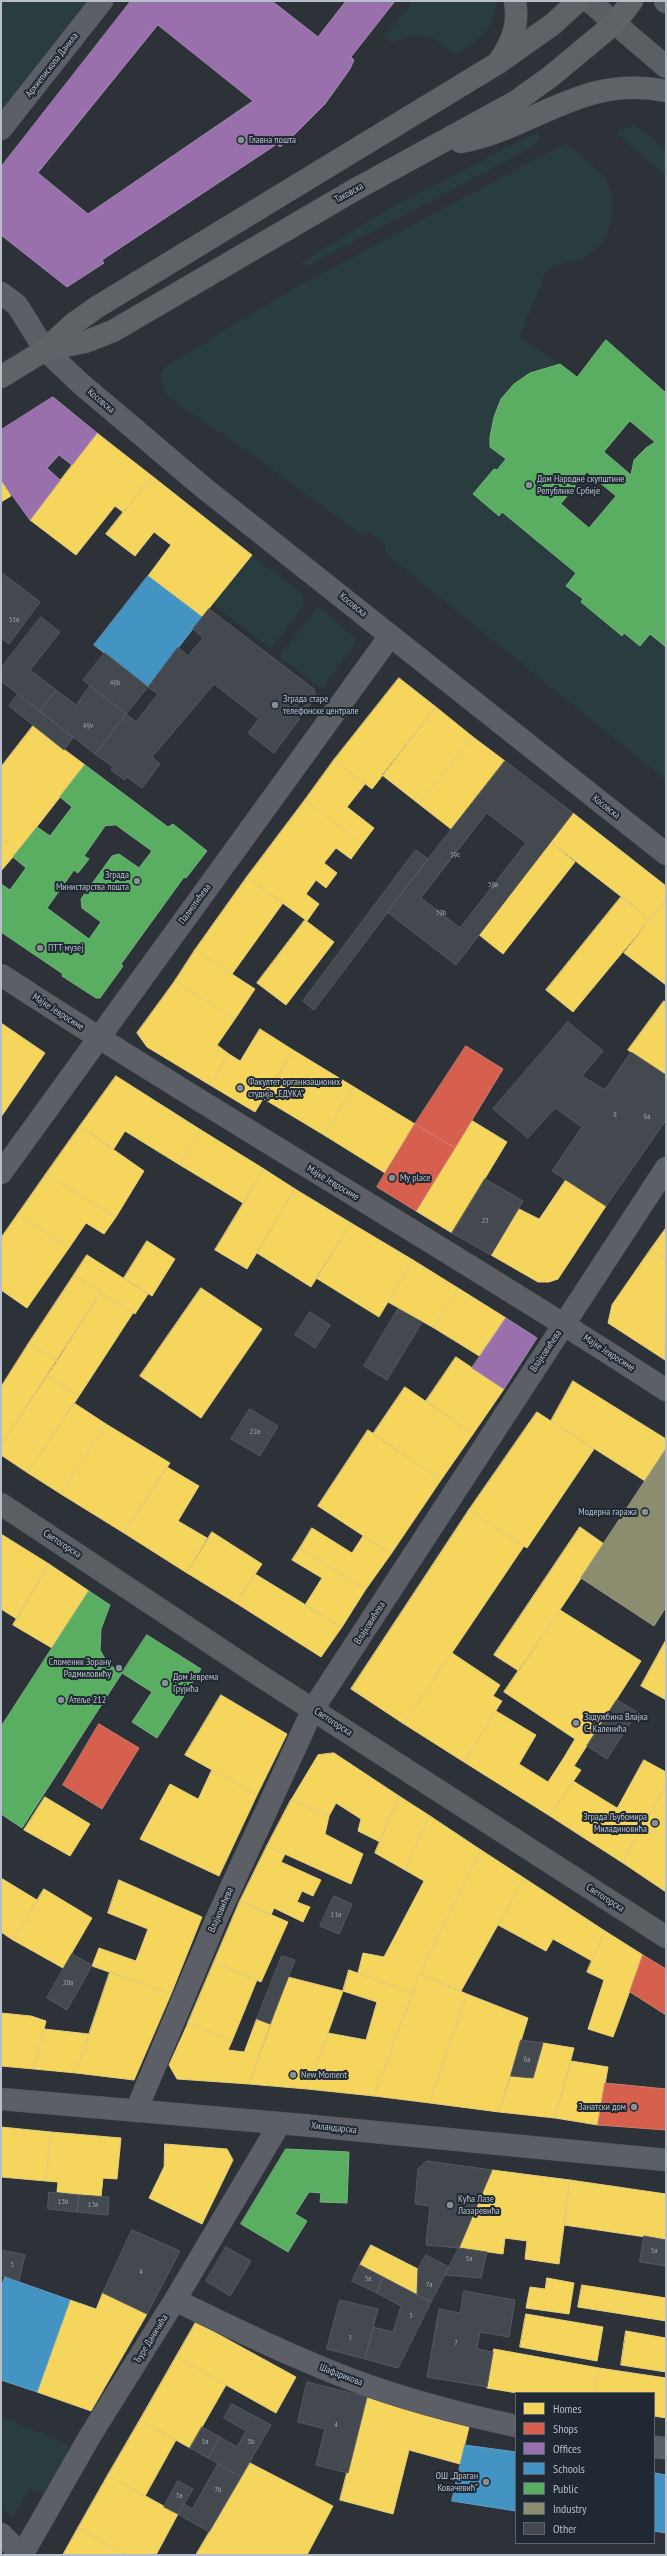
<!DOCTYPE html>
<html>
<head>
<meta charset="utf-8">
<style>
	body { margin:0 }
	#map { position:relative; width:667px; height:2556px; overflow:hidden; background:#2c3238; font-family:"PT Sans Narrow",sans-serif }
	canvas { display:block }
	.frame { position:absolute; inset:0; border:2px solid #b7bfc8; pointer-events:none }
	.legend { position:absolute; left:515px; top:2392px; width:140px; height:152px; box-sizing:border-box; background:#202933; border:1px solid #5c656f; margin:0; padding:5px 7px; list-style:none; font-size:12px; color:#b7bfc8 }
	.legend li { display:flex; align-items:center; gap:8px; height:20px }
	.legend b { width:20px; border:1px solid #5c656f }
</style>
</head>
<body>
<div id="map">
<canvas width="667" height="2556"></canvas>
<div class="frame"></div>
<ul class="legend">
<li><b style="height:11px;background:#f6d55c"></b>Homes</li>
<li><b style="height:11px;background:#d6604d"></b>Shops</li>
<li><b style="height:11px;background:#9970ab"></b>Offices</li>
<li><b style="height:11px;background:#4393c3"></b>Schools</li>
<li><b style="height:11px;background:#5aae61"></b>Public</li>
<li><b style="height:11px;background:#8c8c6e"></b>Industry</li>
<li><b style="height:11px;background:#44494f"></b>Other</li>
</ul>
</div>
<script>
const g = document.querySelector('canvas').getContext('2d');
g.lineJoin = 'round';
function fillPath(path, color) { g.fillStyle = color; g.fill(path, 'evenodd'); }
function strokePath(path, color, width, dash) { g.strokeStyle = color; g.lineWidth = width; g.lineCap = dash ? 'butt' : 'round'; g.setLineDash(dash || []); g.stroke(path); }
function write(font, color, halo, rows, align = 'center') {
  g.font = font + ' "PT Sans Narrow",sans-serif'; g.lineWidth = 4; g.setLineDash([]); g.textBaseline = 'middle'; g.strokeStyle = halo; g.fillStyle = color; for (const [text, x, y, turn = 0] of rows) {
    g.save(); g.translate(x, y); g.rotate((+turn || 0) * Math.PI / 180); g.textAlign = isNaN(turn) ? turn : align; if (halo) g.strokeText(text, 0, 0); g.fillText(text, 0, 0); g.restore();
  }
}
const green = new Path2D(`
	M1 1H90L1 114Z
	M414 1H496C496 29 478 42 455 55 432 35 422 30 392 43L384 36Z
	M634 124 666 151V176L616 133Z
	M539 131 540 140 531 148 304 268 302 262 387 210Z
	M566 143C579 155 599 167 607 183 618 205 611 244 588 255 576 261 561 264 547 268L520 337 560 364C518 371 488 403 490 447L506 459 497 470 494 469 473 494 498 515 502 512 576 573 583 599 581 602 621 636 624 633 640 646 650 634 666 647V780L385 553 386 546 370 531 360 534 260 460 168 398 160 380 164 368 280 296Z
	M252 555 302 594 304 605 271 649 213 604Z
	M317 608 322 609 355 638V644L322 689 279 656Z
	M1 2417 57 2439 71 2448 43 2494 30 2488 13 2518 1 2507Z`);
const homes = new Path2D(`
	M97 433 152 476 123 512 115 506 76 555 30 520Z
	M152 476 252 555 202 617 148 576 171 545 154 532 135 556 106 534Z
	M1 480 11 496 1 502Z
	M399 678 436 707 372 789 334 760Z
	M436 707 473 737 419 804 382 775Z
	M33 726 85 765 18 851 1 838V767Z
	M473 737 505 761 451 829 419 804Z
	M334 760 365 784 347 807 374 828 362 844 305 800Z
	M305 800 362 844 351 859 336 848 324 863 337 873 326 888 316 880 306 894 319 904 307 921 247 877Z
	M573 813 666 886V898L650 919 551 842Z
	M1 838 18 851 1 871Z
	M551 842 575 862 503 954 478 934Z
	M247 877 283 903 232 974 195 950Z
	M621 897 650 919 573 1012 546 990Z
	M666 898V985L624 953Z
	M305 920 334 942 286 1005 257 983Z
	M195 950 255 989 235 1019 175 981Z
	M175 981 235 1019 217 1045 229 1054 210 1085 147 1047 137 1033Z
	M664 1001 666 1002V1075L628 1050Z
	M1 1023 45 1053 1 1117Z
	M260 1029 293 1050 255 1112 210 1085 229 1054 240 1061Z
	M293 1050 354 1087 324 1135 264 1099Z
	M116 1076 201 1130 180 1165 125 1131 113 1150 80 1126Z
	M354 1087 415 1124 385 1173 324 1135Z
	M471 1120 507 1142 452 1233 416 1211Z
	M80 1126 144 1171 116 1217 46 1174Z
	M201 1130 264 1169 243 1203 180 1165Z
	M264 1169 295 1189 247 1269 215 1250Z
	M46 1174 116 1217 104 1234 86 1223 69 1248 18 1214Z
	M566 1180 606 1206 558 1279 549 1282H538L491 1255 519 1209 539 1219Z
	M295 1189 351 1223 311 1287 257 1253Z
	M18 1214 69 1248 27 1308 1 1290V1238Z
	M351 1223 413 1260 379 1317 316 1278Z
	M666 1228V1259L651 1249Z
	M147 1241 175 1259 152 1296 124 1278Z
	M651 1249 666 1259 665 1360 608 1323 612 1305Z
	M87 1255 148 1294 135 1314 74 1275Z
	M413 1260 458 1288 434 1328 388 1302Z
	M74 1275 101 1292 57 1361 29 1343Z
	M201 1288 262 1329 201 1418 140 1376Z
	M458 1288 506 1318 481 1357 434 1328Z
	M101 1292 133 1313 79 1396 47 1375Z
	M29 1343 57 1361 1 1445V1387Z
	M456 1357 504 1389 473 1434 426 1401Z
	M47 1375 79 1396 28 1473 1 1455V1445Z
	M573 1381 666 1439V1449L645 1481 551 1421Z
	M405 1387 473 1434 441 1480 373 1434Z
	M74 1403 106 1424 61 1494 28 1473Z
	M537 1412 594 1449 527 1548 469 1510Z
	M106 1424 170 1463 124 1533 61 1494Z
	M368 1430 441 1480 391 1554 318 1506Z
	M167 1467 199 1486 178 1521 207 1538 187 1573 124 1533Z
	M469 1510 524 1546 404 1724 351 1689Z
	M580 1527 604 1544 519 1671 494 1655Z
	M312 1528 352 1553 363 1536 391 1554 366 1589 300 1548Z
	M212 1532 262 1564 236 1603 187 1573Z
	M1 1534 49 1564 17 1619 1 1609Z
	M300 1548 366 1589 342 1627 305 1605 322 1578 292 1560Z
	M49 1564 89 1591 52 1648 13 1625Z
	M255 1574 342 1627 321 1657 236 1603Z
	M560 1610 641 1661 574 1766 581 1770 550 1816 464 1762 496 1711 536 1735 519 1764 548 1782 563 1759 575 1739 504 1692Z
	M666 1640V1700L641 1686Z
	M452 1653 500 1685 493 1696 502 1701 464 1762 404 1724Z
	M221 1695 287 1734 257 1795 185 1755Z
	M334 1753 399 1796 380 1842 358 1831 361 1819 336 1803 329 1816 291 1800 318 1755Z
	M644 1760 666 1772V1784L623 1863 550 1816 573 1781 617 1808Z
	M212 1770 257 1795 219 1876 140 1839 170 1784 198 1799Z
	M666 1784V1892L623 1863Z
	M399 1796 430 1816 405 1870 375 1853Z
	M45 1797 90 1824 70 1856 24 1830Z
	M291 1800 329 1816 325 1834 363 1854 351 1884 267 1846Z
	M430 1816 481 1850 420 1974 413 1993 358 1973 363 1953 384 1957 424 1881 405 1870Z
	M267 1846 285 1854 281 1862 321 1880 313 1896 302 1891 297 1902 310 1907 303 1922 274 1908 271 1915 240 1901Z
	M481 1850 524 1878 461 1991 420 1974Z
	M1 1878 37 1900 13 1940 1 1932Z
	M524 1878 605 1931 592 1961 553 1939 546 1951 498 1925Z
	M119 1880 202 1917 171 1994 92 1966 99 1948 136 1961 148 1929 108 1913Z
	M44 1889 92 1918 63 1968 13 1940Z
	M240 1901 288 1922 261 1982 214 1962Z
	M605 1931 643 1955 613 2037 588 2029 604 1980 587 1972Z
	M214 1962 257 1980 232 2041 188 2023Z
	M349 1970 413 1993 374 2096 307 2089 328 2033 366 2040 377 2002 343 1991Z
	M110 1972 171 1994 134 2080 76 2073Z
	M420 1974 467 1994 430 2103 374 2096Z
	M288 1977 343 1991 328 2033 307 2089 249 2084Z
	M467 1994 528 2018 499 2112 430 2103Z
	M1 2013 31 2016 46 2021 34 2069 1 2066Z
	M257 2019 270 2024 249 2084 177 2079 169 2065 188 2023 232 2041 228 2050 244 2052Z
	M44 2029 89 2034 76 2073 34 2069Z
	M543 2043 574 2048 555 2118 499 2112 511 2076 533 2078Z
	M571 2061 608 2067 598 2125 555 2118Z
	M1 2127 51 2132 46 2181 1 2177Z
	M51 2132 121 2138 117 2179 103 2178 101 2197 57 2192 58 2182 46 2181Z
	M165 2144 227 2149 233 2160 202 2224 149 2198 164 2167Z
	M492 2170 570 2180 559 2264 525 2259 527 2241 505 2238 503 2254 459 2248Z
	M570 2180 666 2194V2240L564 2225Z
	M371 2245 418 2269 417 2295 360 2265Z
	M547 2278 574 2283 569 2314 526 2308 530 2287 545 2289Z
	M582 2285 666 2298V2321L578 2307Z
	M103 2293 147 2314 91 2411 37 2392 70 2300 96 2309Z
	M526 2314 603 2327 597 2361 520 2347Z
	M196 2322 296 2377 276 2413 176 2357Z
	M626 2331 666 2338V2372L621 2365Z
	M494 2349 599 2368 594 2393H517L487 2388Z
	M176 2357 226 2385 190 2448 140 2420Z
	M599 2368 666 2378V2418L654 2416V2393H594Z
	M367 2397 470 2423 460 2464 409 2450 393 2514 340 2500Z
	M140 2420 176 2440 145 2496 108 2475Z
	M250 2463 333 2506 307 2555H196Z
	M108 2475 178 2514 156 2555H127L78 2528Z
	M78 2528 127 2555H63Z`);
const shops = new Path2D(`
	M466 1046 503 1069 455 1148 415 1124Z
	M415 1124 455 1148 416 1211 377 1187Z
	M99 1724 139 1748 102 1809 63 1785Z
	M643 1955 666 1969V2015L630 1992Z
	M605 2083 666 2089V2130L598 2125Z`);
const offices = new Path2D(`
	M131 1H272L318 37 346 1H395L351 57 354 60 350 69 325 104 292 137 280 147 277 144 102 260 104 263 67 287 1 235V167ZM158 25 253 101 88 214 38 173Z
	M53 397 97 433 72 465 59 455 47 468 60 480 30 520 1 480V430Z
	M506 1318 537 1338 504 1389 472 1368Z`);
const schools = new Path2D(`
	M148 576 202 617 148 687 94 645Z
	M5 2277 70 2300 37 2392 1 2380V2288Z
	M465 2445 516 2452V2511L452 2501Z
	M654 2473 666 2475V2533L654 2531Z`);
const public = new Path2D(`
	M606 340 666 393V647L650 634 640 646 624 633 622 636 581 602 583 599 566 586 576 573 502 512 499 516 473 494 494 469 497 470 506 459 490 447V437L494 417 501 399 514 384 530 373 560 364 577 377ZM630 421 655 442 646 448 634 460 631 475 604 452ZM587 472 616 496 589 528 561 504Z
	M85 765 168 827 173 824 207 851 186 878 184 877 121 964 123 966 100 998H96L62 976 63 974 1 932V884L10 890 26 868 13 857 37 827 50 836 72 807 60 797ZM116 825 152 851 139 868 119 854 112 856 81 899 82 908 101 922 89 939 47 908 74 870 78 873 89 859 84 856 105 826Z
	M89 1591 110 1605 101 1629 100 1650 108 1664 122 1673 22 1828 1 1814V1727Z
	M147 1635 201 1669 157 1738 132 1722 152 1692 122 1673Z
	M286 2149 349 2152 347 2203 320 2202 321 2193 309 2192 295 2214 307 2221 288 2252 241 2224Z`);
const industry = new Path2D(`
	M666 1449V1607L654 1626 581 1578Z`);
const building = new Path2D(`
	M1 572 40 602 9 644 1 638Z
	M209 609 314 689 316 697 274 753 248 733 259 719 214 684 152 757 160 764 142 788 127 777 125 780 111 770 113 767 95 754 126 714 136 722 158 694 148 687 178 647 188 656 203 638 193 629Z
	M41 617 60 632 30 670 56 690 40 711 1 681V668Z
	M105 653 148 687 126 714 83 680Z
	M90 686 126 714 95 754 40 711 56 690 76 705Z
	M18 694 73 738 64 750 9 706Z
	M505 761 573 813 456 965 387 912ZM487 813 526 843 460 928 421 898Z
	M416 850 428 859 314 1010 303 1001Z
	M568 1022 603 1051 582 1076 605 1090 631 1052 666 1075V1120L606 1206 552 1171 582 1127 555 1108 528 1138 493 1109Z
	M485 1179 523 1201 491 1255 452 1233Z
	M398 1309 422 1322 387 1380 364 1366Z
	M310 1312 330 1325 315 1348 295 1335Z
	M250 1409 278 1426 260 1456 231 1439Z
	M617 1700 637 1712 607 1759 587 1746Z
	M334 1896 352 1904 339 1934 320 1926Z
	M72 1954 92 1965 67 2010 47 1998Z
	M282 1956 295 1960 270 2024 257 2019Z
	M521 2040 543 2043 533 2078 511 2076Z
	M427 2161 492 2170 459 2248 426 2245 430 2206 415 2204 418 2169Z
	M49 2192 79 2195 77 2212 48 2209Z
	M79 2195 109 2197 108 2215 77 2212Z
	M132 2230 180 2251 147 2314 103 2293Z
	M644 2236 666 2240V2266L640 2262Z
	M226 2247 251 2261 230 2296 206 2281Z
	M459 2248 487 2252 481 2278 445 2275Z
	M1 2250 25 2255 19 2281 1 2275Z
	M426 2255 449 2267 431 2302 417 2295 418 2269Z
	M360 2265 383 2277 377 2293 352 2281Z
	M383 2277 431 2302 398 2368 365 2359 373 2327 393 2332 401 2306 377 2293Z
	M464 2291 515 2300 509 2337 480 2332 477 2349 493 2352 487 2387 427 2377 439 2309 460 2313Z
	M340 2300 378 2309 365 2359 327 2349Z
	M307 2382 367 2397 348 2473 316 2465 325 2429 298 2422Z
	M232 2404 271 2425 241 2477 208 2458 220 2437 237 2447 246 2431 224 2418Z
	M202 2427 220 2437 208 2458 190 2448Z
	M218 2464 241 2477 209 2532 178 2514 184 2504 192 2509Z
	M178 2481 193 2489 178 2514 164 2507Z`);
const street = new Path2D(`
	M1 129 102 1
	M1 293 17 305 45 350 80 383 204 488 666 854
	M1 975C220 1118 447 1247 666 1390
	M1 1173 390 636
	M1 2099 302 2125 666 2160
	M136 2111 217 1918 313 1709 666 1168
	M175 2300C233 2328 290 2356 350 2379 403 2399 460 2414 516 2426
	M654 2447 666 2448
	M1 2534 22 2555
	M22 2555 90 2436 175 2300 280 2123`);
const secondary = new Path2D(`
	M589 1 666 67
	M665 1 666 2
	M1 1504 262 1677 666 1937`);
const primary = new Path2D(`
	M500 60C513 40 519 24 515 1
	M461 142C535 128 582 74 666 91
	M45 350 85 342 113 331 356 189 515 102 550 77 615 23 632 1
	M1 377 45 350 73 324 97 307 498 63 553 24 578 1`);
const markers = [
	[241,140,4,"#868e96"],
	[529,485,4,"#868e96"],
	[275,705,4,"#868e96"],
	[137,881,4,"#868e96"],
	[40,948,4,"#868e96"],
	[240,1088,4,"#868e96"],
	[392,1178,4,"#868e96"],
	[645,1512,4,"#868e96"],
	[119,1668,4,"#868e96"],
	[165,1683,4,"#868e96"],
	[61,1700,4,"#868e96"],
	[576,1723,4,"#868e96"],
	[655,1823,4,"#868e96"],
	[293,2075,4,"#868e96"],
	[634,2107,4,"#868e96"],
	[450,2205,4,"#868e96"],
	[486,2482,4,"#868e96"]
];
const numberNames = [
	["51a",14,620],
	["49b",115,683],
	["49v",88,726],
	["39c",455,855],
	["39a",493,885],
	["39b",441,913],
	["8",615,1115],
	["6a",647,1117],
	["23",485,1221],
	["22a",255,1432],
	["11a",336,1915],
	["20a",68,1983],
	["6a",527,2060],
	["13b",63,2202],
	["13a",93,2205],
	["3a",654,2251],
	["5a",469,2259],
	["3",12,2265],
	["4",141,2272],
	["3a",368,2279],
	["7a",429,2285],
	["5",411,2316],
	["3",350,2338],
	["7",456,2343],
	["4",336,2425],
	["5a",205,2442],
	["5b",251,2442],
	["7b",218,2490],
	["7a",179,2496]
];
const streetNames = [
	["Архиепископа Данила",52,65,-52],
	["Таковска",349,193,-29],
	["Косовска",101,401,40],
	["Косовска",353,605,39],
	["Косовска",606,807,38],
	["Палмотићева",195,904,-54],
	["Мајке Јевросиме",58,1012,33],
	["Мајке Јевросиме",333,1183,31],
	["Влајковићева",546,1351,-56],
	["Мајке Јевросиме",609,1353,33],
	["Светогорска",62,1544,33],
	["Влајковићева",370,1623,-57],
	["Светогорска",333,1722,33],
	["Светогорска",605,1898,33],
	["Влајковићева",221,1910,-66],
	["Хиландарска",334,2128,6],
	["Ђуре Даничића",151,2339,-58],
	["Шафарикова",341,2375,21]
];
const poiNames = [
	["Главна пошта",249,140],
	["Дом Народне скупштине",537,479],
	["Републике Србије",537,491],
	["Зграда старе",283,699],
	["телефонске централе",283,711],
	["Зграда",129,875,"right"],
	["Министарства пошта",129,887,"right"],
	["ПТТ музеј",48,948],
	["Факултет организационих",248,1082],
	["студија „ЕДУКА”",248,1094],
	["My place",400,1178],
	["Модерна гаража",637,1512,"right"],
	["Споменик Зорану",111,1662,"right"],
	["Радмиловићу",111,1674,"right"],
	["Дом Јеврема",173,1677],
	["Грујића",173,1689],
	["Атеље 212",69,1700],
	["Задужбина Влајка",584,1717],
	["С. Каленића",584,1729],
	["Зграда Љубомира",647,1817,"right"],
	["Миладиновића",647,1829,"right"],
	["New Moment",301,2075],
	["Занатски дом",626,2107,"right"],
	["Кућа Лазе",458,2199],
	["Лазаревића",458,2211],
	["ОШ „Драган",478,2476,"right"],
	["Ковачевић”",478,2488,"right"]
];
fillPath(green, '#2a3d3e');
fillPath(homes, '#f6d55c');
strokePath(homes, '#e3ce7c', 1);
fillPath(shops, '#d6604d');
strokePath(shops, '#cd7c72', 1);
fillPath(offices, '#9970ab');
strokePath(offices, '#a288b4', 1);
fillPath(schools, '#4393c3');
strokePath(schools, '#66a0c4', 1);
fillPath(public, '#5aae61');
strokePath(public, '#76b380', 1);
fillPath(industry, '#8c8c6e');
strokePath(industry, '#999b89', 1);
fillPath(building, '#44494f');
strokePath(building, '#545a60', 1);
strokePath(street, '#4a4e53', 23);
strokePath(secondary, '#4a4e53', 23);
strokePath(primary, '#4a4f55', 23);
strokePath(street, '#5c6066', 22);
strokePath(secondary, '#5a5f64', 22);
strokePath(primary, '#5e6368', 22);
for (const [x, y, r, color] of markers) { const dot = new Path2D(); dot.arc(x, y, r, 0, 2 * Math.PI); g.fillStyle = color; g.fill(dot); strokePath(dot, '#202933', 1.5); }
write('8px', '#9aa2aa', null, numberNames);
write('10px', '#b7bfc8', '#202933', streetNames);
write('10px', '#b7bfc8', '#202933', poiNames, 'left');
</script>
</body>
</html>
